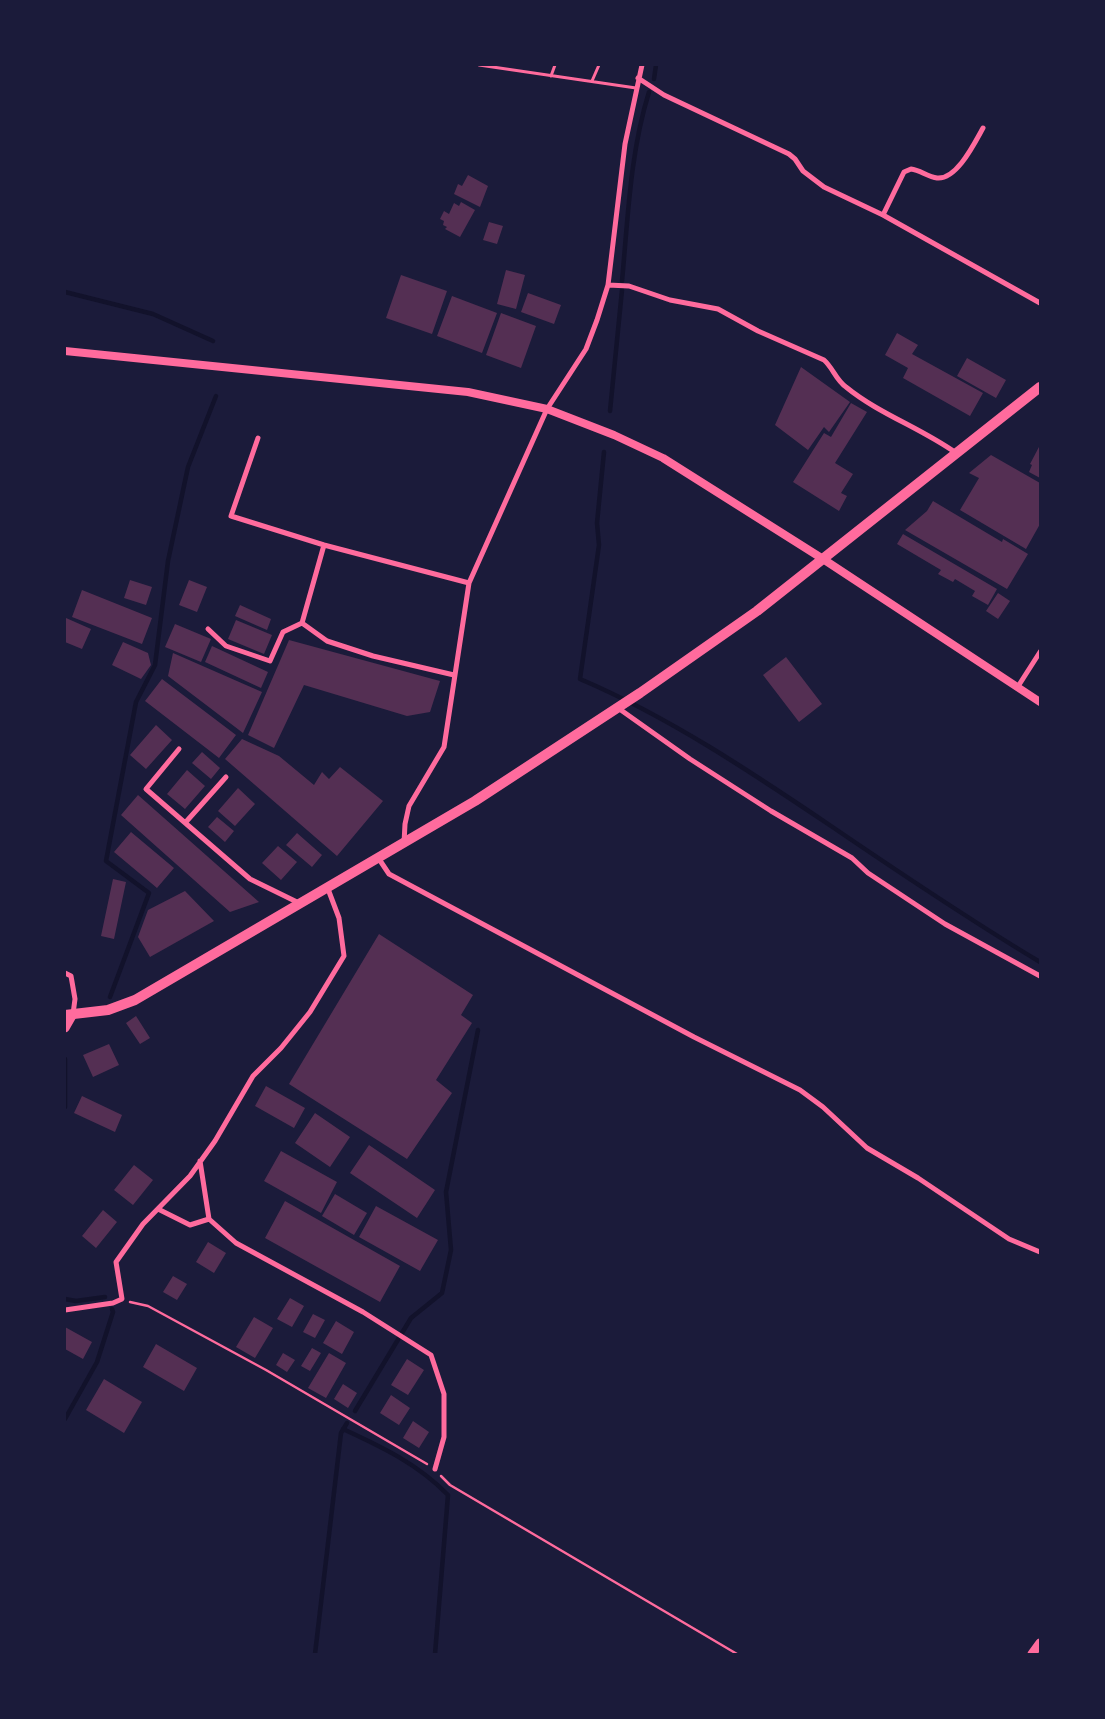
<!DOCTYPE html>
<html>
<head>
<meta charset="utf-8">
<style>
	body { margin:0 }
	#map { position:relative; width:1105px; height:1719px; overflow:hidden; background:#1b1b3a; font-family:"Work Sans",sans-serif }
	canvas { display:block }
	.frame { position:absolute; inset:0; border:66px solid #1b1b3a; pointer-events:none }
</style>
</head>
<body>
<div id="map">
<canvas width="1105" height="1719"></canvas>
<div class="frame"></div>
</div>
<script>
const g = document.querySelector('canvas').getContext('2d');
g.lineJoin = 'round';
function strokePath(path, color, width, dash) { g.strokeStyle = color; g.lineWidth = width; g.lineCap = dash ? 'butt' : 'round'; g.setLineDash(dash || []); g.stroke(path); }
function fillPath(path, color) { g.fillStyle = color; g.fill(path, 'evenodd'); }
const stream = new Path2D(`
	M654 79 656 65
	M622 281C628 218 630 153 649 92
	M65 292 153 314 213 341
	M610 411 622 290
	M604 452 597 523 599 545 580 679C669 717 751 772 831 826 900 873 968 919 1040 962
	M110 997 149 893 106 861 136 702 155 665 168 561 188 467 216 396
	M65 1059V1107
	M65 1299 76 1301 105 1297
	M355 1411 411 1318 442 1293 451 1250 446 1192 478 1030
	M65 1419 97 1362 113 1312 112 1309
	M343 1429C382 1447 418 1464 448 1495L435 1654
	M315 1654 341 1433 347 1423`);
const building = new Path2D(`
	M468 175 488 186 480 207 454 194 458 184 462 186Z
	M461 202 475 210 460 237 445 229 447 227 443 225 444 221 440 219 444 211 449 214 454 203 459 206Z
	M489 222 503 226 497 244 483 240Z
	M506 270 525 275 516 309 497 304Z
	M401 275 447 291 432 334 386 318Z
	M528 293 561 305 554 324 521 312Z
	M452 296 497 313 482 353 437 336Z
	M501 313 536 326 521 368 486 355Z
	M897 333 918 345 912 354 983 393 970 416 903 378 908 368 885 355Z
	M967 358 1006 380 996 398 957 376Z
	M801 367 850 402 829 432 824 427 808 450 775 425Z
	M851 403 867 412 835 463 853 474 841 493 847 496 839 511 793 482 824 433 831 437Z
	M1040 445V478L1029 472 1032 465 1030 464Z
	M991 455 1040 483V524L1026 549 960 510 979 478 969 473Z
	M933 501 1002 542 1003 539 1028 554 1007 589 905 530 927 511Z
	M903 534 997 589 988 605 972 596 975 591 955 579 953 582 938 574 941 570 897 544Z
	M130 580 152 587 146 605 124 598Z
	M189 580 207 587 197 612 179 605Z
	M82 590 152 618 142 644 72 617Z
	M998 593 1010 601 998 619 986 611Z
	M240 605 271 619 267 630 235 616Z
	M66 618 91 629 82 649 65 642Z
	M236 620 272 635 264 654 228 639Z
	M175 624 211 639 201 662 165 647Z
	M289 640 440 681 430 712 407 716 304 685 274 748 248 735Z
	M123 642 148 653 151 665 141 679 112 665Z
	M212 646 268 672 261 688 205 662Z
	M173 653 262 692 243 733 168 676Z
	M786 657 822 704 799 722 763 675Z
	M162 679 236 735 219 758 145 701Z
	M156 725 172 740 146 769 130 755Z
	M242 739 279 756 314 785 322 772 329 779 340 767 383 801 337 856 225 759Z
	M202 752 220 768 211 779 192 763Z
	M187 770 205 786 185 809 167 794Z
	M238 788 255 804 235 826 218 811Z
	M138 795 259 902 230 912 121 815Z
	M217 817 234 831 225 842 208 827Z
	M131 832 174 868 157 888 114 852Z
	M297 833 322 855 312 867 286 845Z
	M278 846 297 862 281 880 262 863Z
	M113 879 126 882 114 939 101 936Z
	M185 891 214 921 150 957 138 937 148 910Z
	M379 934 473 995 461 1015 472 1023 436 1080 452 1093 407 1159 289 1084Z
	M136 1016 150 1038 140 1044 126 1023Z
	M109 1044 119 1065 93 1077 83 1055Z
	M266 1086 305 1108 294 1128 255 1106Z
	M82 1096 122 1115 115 1132 74 1113Z
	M315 1113 350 1137 330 1167 295 1143Z
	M369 1145 435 1190 417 1218 350 1173Z
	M281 1151 337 1182 321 1213 264 1181Z
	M134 1165 153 1180 133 1205 114 1190Z
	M335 1194 367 1213 354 1235 322 1216Z
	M285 1201 400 1266 380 1302 265 1238Z
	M376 1206 438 1240 420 1271 359 1237Z
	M103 1210 117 1222 96 1248 82 1236Z
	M208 1242 226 1253 214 1273 196 1262Z
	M173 1276 187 1284 177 1300 163 1292Z
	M290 1298 304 1306 292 1327 277 1319Z
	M313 1314 325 1320 315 1338 303 1332Z
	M254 1317 273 1328 255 1358 236 1347Z
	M336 1321 354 1332 342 1354 323 1343Z
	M65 1327 92 1342 83 1359 65 1349Z
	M156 1344 197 1368 184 1391 143 1367Z
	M312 1348 321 1353 310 1371 301 1366Z
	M283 1353 295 1360 287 1372 276 1365Z
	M329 1353 346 1363 326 1398 308 1388Z
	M407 1359 424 1370 408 1395 391 1385Z
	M104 1379 142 1402 124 1433 86 1410Z
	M343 1384 357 1393 348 1408 334 1399Z
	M391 1395 410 1408 399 1425 380 1413Z
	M413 1421 429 1432 419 1448 403 1438Z`);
const path = new Path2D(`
	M130 1302 148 1306 266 1370 427 1464
	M441 1476 450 1485 737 1654`);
const service = new Path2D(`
	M479 65 636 88
	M551 76 555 65
	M592 81 599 65`);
const minor = new Path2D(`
	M638 78 664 95 789 154 795 159 803 171 824 187 883 215 1040 303
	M883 215 904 172 911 169C920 170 928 177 937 178 957 180 975 142 983 128
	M608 285 629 286 670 300 718 309 758 331 824 360C833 368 836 380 846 387 879 414 921 428 956 453
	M258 438 231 516 324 545 469 583
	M302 623 327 641 373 656 454 675
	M208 629 226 646 270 661 283 632 302 623 324 545
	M1017 688 1040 652
	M618 708 690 759 771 811 852 858 868 873 945 924 1040 976
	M179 749 146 789 250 879 299 903
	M185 823 226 777
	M404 843 405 824 409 806 444 747 469 583 547 409 586 349 597 320 608 285 625 144 642 65
	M379 859 389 874 694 1037 800 1090 823 1107 867 1148 918 1178 1009 1239 1040 1252
	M65 973 71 976 75 999 73 1014
	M200 1161 209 1219 236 1243 363 1312 431 1355 444 1394V1437L435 1469
	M158 1209 190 1225 209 1219
	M65 1310 113 1303 122 1299 116 1262 143 1224 190 1176 215 1141 253 1076 281 1048 310 1012 344 956 339 918 328 889`);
const tertiary = new Path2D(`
	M65 351 468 392 547 409 614 435 663 458 823 559 1040 702`);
const secondary = new Path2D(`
	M65 1028 73 1014
	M1032 1654 1040 1643`);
const trunk = new Path2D(`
	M65 1015 108 1010 135 1000 475 801 640 693 757 611 1040 387`);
strokePath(stream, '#12122b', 4.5);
fillPath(building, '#542f53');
strokePath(path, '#ff6b9d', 2.5);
strokePath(service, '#ff6b9d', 3);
strokePath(minor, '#ff6b9d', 5);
strokePath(tertiary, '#ff6b9d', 8);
strokePath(secondary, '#ff6b9d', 9);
strokePath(trunk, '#ff6b9d', 10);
</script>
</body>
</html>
